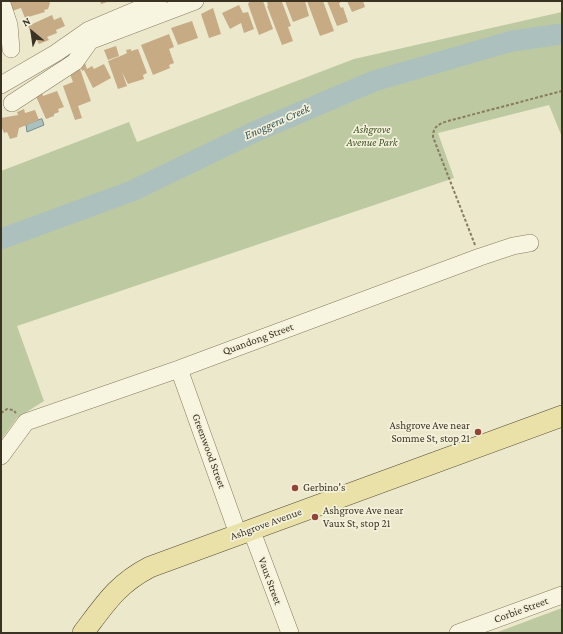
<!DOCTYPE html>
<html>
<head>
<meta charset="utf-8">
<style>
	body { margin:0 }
	#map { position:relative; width:563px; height:634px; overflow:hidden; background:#ece8cc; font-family:"Crimson Pro",serif }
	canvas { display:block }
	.frame { position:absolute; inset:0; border:2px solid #3a3223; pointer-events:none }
	.north { position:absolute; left:12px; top:12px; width:40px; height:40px; -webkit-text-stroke:3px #f4f1db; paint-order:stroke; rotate:331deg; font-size:11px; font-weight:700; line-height:16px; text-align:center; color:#3a3223 }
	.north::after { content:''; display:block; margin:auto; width:14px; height:18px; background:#3a3223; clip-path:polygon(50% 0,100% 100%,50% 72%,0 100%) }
</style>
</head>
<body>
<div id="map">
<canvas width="563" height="634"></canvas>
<div class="frame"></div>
<div class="north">N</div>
</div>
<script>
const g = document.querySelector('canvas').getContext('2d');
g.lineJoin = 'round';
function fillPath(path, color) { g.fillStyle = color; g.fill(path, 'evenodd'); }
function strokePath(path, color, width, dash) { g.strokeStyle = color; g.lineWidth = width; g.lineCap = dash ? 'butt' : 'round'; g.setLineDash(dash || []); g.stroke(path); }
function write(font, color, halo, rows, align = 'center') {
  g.font = font + ' "Crimson Pro",serif'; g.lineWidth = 3.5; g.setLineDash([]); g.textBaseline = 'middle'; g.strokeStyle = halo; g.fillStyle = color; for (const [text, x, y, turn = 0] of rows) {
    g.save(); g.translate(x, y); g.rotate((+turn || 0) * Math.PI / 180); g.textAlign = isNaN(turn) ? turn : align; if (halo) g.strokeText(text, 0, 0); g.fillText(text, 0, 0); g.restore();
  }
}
const green = new Path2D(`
	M562 12V137L549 105 438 133 454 178 17 326 44 401 17 418 1 440V171L129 122 137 142 354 59Z
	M562 608V633H495Z`);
const water = new Path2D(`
	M42 119 44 125 27 132 26 125Z`);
const river = new Path2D(`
	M1 239 132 191 254 132 374 81 512 41 562 34`);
const building = new Path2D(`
	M9 1H49L50 3 48 9 44 10 45 12 25 18 21 8 12 11Z
	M100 1H110L101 4Z
	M250 1H263L273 29 259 35 248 4Z
	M267 1 282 2 291 26 288 27 293 41 282 45 267 6H268Z
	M285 1H305L309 16 293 22Z
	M307 1H323L334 31 320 36Z
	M327 1H341L339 4 341 8 343 7 348 22 337 26Z
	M347 1H363L365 7 352 12Z
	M239 5 243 13 248 12 254 29 244 33 241 23 230 29 222 13Z
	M213 8 221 34 209 38 201 14Z
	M52 15 54 20 61 17 65 26 56 30 57 33 47 37 49 40 39 44 33 34H31L28 26Z
	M192 21 198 38 178 45 171 28Z
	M169 34 174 47 169 49 174 63 169 65 170 68 153 75 141 45Z
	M116 46 119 56 108 60 104 50Z
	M131 49V51L138 49 147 73 143 75 144 79 128 84 122 72 127 86 118 89 108 61 123 55 127 53 126 50Z
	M84 60 87 69 92 66 94 69 104 64 111 78 93 88 84 70 82 71 79 63Z
	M78 63 91 101 78 106 82 118 75 120 63 86 73 82 68 69Z
	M41 89 43 96 57 91 64 107 58 109 59 112 54 114V116L46 119 34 92Z
	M24 109 25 113 35 110 39 120 19 128 17 137 10 139 7 132 4 133 1 126V118L18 115 17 112Z`);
const path = new Path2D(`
	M475 245 433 137C433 126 439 124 448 121L562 91
	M1 413 7 409 13 410 16 413`);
const minor = new Path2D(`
	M1 1 9 25 11 49
	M84 43 195 1
	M1 85 56 53 89 30 158 1
	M12 103 75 62 90 41
	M179 369 238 534
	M1 456 26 422 179 369 480 257 513 246 530 243
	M251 529 290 633
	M458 633 562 595`);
const major = new Path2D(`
	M83 633C105 604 117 584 150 567L562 416`);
const markers = [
	[478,432,4,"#914536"],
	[295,488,4,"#914536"],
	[315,517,4,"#914536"]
];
const parkNames = [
	["Ashgrove",372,130],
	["Avenue Park",372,143]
];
const streetNames = [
	["Quandong Street",258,339,-20],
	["Greenwood Street",209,451,70],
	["Ashgrove Avenue",266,524,-20],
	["Vaux Street",270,581,70],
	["Corbie Street",521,610,-20]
];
const poiNames = [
	["Ashgrove Ave near",470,426,"right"],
	["Somme St, stop 21",470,439,"right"],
	["Gerbino's",303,488],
	["Ashgrove Ave near",323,511],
	["Vaux St, stop 21",323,524]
];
const waterNames = [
	["Enoggera Creek",277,122,-24]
];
fillPath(green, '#bdc9a0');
fillPath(water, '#acc1be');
strokePath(water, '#738f8d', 1);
strokePath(river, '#acc1be', 21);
fillPath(building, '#c6ab85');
strokePath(minor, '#877c61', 18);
strokePath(major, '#564a34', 22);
strokePath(path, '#877c61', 2, [3, 2]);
strokePath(minor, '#f7f4df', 17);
strokePath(major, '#eae1a8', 21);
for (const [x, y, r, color] of markers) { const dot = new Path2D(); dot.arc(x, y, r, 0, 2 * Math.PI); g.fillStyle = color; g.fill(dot); strokePath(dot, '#f4f1db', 1.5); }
write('italic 11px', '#43542b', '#f4f1db', parkNames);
write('11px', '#3a3223', '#f4f1db', streetNames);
write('11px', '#3a3223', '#f4f1db', poiNames, 'left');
write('italic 12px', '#345458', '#f4f1db', waterNames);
</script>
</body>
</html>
